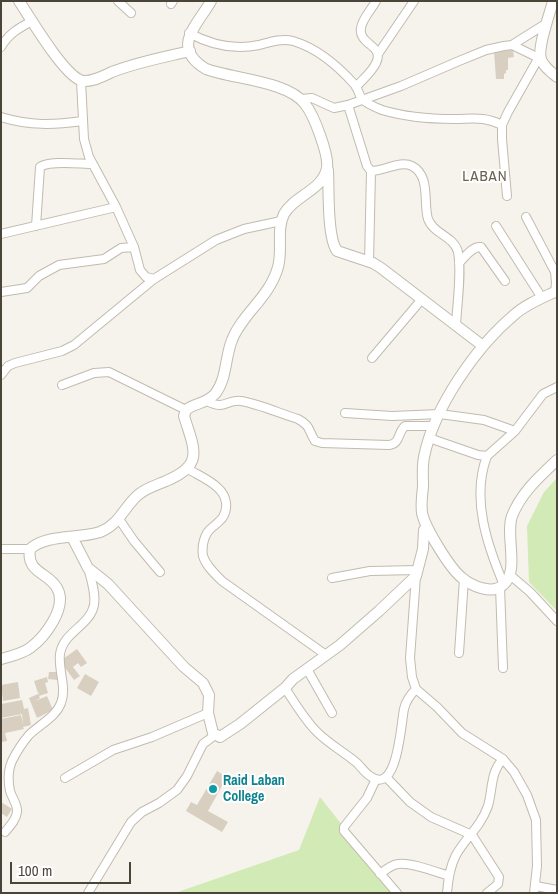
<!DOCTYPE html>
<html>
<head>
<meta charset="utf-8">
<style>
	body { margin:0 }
	#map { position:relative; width:558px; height:894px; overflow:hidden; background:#f6f3ec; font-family:"Archivo Narrow",sans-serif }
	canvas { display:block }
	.frame { position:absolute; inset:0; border:2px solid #4b4439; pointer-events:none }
	.scale { position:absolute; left:10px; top:862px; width:121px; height:22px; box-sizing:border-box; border:2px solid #4b4439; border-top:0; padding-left:6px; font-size:15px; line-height:18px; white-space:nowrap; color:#4b4439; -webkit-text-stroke:4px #fff; paint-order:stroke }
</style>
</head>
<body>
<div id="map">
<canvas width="558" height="894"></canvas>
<div class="frame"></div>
<div class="scale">100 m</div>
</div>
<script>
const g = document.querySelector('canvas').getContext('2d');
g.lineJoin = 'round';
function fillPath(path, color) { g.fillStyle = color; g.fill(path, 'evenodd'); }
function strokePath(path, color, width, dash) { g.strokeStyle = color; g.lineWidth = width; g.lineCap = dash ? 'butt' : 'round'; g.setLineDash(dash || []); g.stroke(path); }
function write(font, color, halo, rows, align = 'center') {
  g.font = font + ' "Archivo Narrow",sans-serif'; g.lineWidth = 4; g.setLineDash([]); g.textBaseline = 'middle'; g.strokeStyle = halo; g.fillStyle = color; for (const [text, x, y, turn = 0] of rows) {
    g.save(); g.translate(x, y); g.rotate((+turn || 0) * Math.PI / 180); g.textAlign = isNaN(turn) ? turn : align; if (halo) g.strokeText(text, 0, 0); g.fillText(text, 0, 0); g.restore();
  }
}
const green = new Path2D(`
	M557 478V611L529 582 527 526 544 492Z
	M320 797 396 893H175L299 850Z`);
const building = new Path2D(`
	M513 50 514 57 508 58V70H506V73L504 74V79H496L494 51Z
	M77 649 87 663 81 667 78 663 73 667 80 676 74 680 60 661Z
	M49 672H58V680L48 679Z
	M85 674 99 682 91 696 77 688Z
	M47 677 48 682 45 683 48 693 39 696 40 698 35 701 47 696 53 710 37 718 29 698 40 693H38L34 681Z
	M18 682 20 698 3 701 1 685Z
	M22 700 24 709 28 708 31 725 23 727 24 729 5 733 7 741 1 742V719L21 715 23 724 22 714 1 718V704Z
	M217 771 227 777 208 811 228 822 222 832 186 811 191 802 197 805Z
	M1 802 12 809 7 817 1 813Z`);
const minor = new Path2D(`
	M118 1 131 13
	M171 4 173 1
	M189 33C211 45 235 50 259 45 270 42 282 38 293 41 317 48 339 67 355 85 358 89 359 95 362 99 366 103 377 108 382 110 405 117 431 119 454 119 473 119 484 116 502 125
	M512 45 547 23
	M1 47C8 34 19 28 32 21
	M378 54 414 1
	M81 81 84 139 89 157 116 207 134 247 140 270 146 277 154 279
	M356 87C362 80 372 72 376 63 385 45 358 45 361 28 362 19 372 9 376 1
	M301 99 312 98 334 108 348 105 401 86 459 61 486 50 504 46 512 45 541 59
	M348 105 367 166 371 171C385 171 400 160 412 166 431 176 423 203 428 219 433 234 454 236 458 252 462 272 457 304 456 325
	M1 117C31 126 53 125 83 121
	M507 196 502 139V125L508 112 538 59
	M526 217 555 272 556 282 555 293
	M36 226 40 167C49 160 80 164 92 164
	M496 226 542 298
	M1 234 116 207
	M369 262 371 171
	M459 263C465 257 472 246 481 247L505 281
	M1 292 27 288 39 276 59 265 104 259 121 248 134 247
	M372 358 422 299
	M1 375 8 366 15 363 62 351 74 345 154 279 216 240 244 229 281 221
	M62 385 94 373 109 372 186 410
	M207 401C225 411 226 399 241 401 259 404 281 414 298 419 311 426 308 430 315 441L322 443 389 445C401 443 397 433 405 426H434
	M345 413 392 416 440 414 484 420 515 431
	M429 438 478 455 487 456 515 431 543 394 557 387
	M487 456C471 498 487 545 504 585
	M188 469C198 475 210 480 218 488 226 495 229 507 223 517 219 523 211 527 207 533 203 540 202 549 203 556 206 566 215 574 222 581L326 655
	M119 519 134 541 160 572
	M1 549H30
	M510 575 530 592 557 621
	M416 576 410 658 412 677 416 689 437 707 462 733 503 759 514 772 527 795 536 820 537 866 534 893
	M332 578 370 571 418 570
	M500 587 503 668
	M459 653 464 579
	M307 669 332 713
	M285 688C295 703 304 719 317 732 329 744 344 752 357 763 361 767 365 773 370 776 398 797 401 722 404 709 406 700 410 695 416 689
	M386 777 410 802 431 817 472 835 499 877 498 884 487 893
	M65 778 113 750 152 737 208 713
	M376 779 367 798 344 827V831L397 893
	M5 832C10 826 16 820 17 812 18 805 12 798 10 791 8 781 8 770 12 761 16 753 23 742 29 735 39 725 56 717 61 703 67 688 58 670 60 654 63 632 90 626 94 605 96 593 91 579 88 568
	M380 874C385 870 391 865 398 864 411 862 436 872 449 876
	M536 886 557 890
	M88 893 131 822 142 812 159 803 177 790 187 776 203 744 215 735
	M447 893C448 880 450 866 456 855 466 837 480 828 488 806 493 788 490 773 503 759`);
const tertiary = new Path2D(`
	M19 1C31 19 62 72 80 80 89 84 103 76 112 72 137 62 165 57 190 51
	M553 1C550 14 537 47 541 59 543 66 551 72 557 77
	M328 170C329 189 327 237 337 251L373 263 381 268 483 346
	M557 291C542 298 526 304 514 315 476 347 434 407 424 457 422 466 423 477 423 487 422 495 421 505 422 513 425 528 450 568 461 577 471 586 492 595 503 585 520 572 505 535 512 516 521 493 539 477 557 460
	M72 537 88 568 108 584 184 667 203 683 209 695 208 713 213 733 220 737 240 724 285 688 293 679 340 645 379 611 416 576 423 549 424 530 427 527
	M1 659C11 656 22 654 30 648 45 637 68 607 57 588 48 572 26 573 30 549 46 534 79 539 100 532 119 525 124 507 138 495 146 488 157 485 166 481 205 465 194 449 184 416L186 410C195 402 205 405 215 394 227 379 225 357 232 340 242 314 270 297 278 267 283 250 276 230 284 214 294 196 323 190 327 168 329 155 314 115 305 104 288 81 233 79 206 69 170 47 197 26 211 1`);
const markers = [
	[213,789,5,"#0f9aa8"]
];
const cultureNames = [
	["Raid Laban",223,781],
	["College",223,797]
];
const neighbourhoodNames = [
	["LABAN",485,177]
];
fillPath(green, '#d2eab5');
fillPath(building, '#d8cfc1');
strokePath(minor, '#c2bbae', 10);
strokePath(tertiary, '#c2bbae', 12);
strokePath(minor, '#fff', 8);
strokePath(tertiary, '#fff', 10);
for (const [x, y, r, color] of markers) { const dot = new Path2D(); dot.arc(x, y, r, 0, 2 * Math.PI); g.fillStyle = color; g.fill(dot); strokePath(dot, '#fff', 2); }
write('bold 14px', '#0d838f', '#fff', cultureNames, 'left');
g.letterSpacing = '1px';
write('15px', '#6e6250', '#fff', neighbourhoodNames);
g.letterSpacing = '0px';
</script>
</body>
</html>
